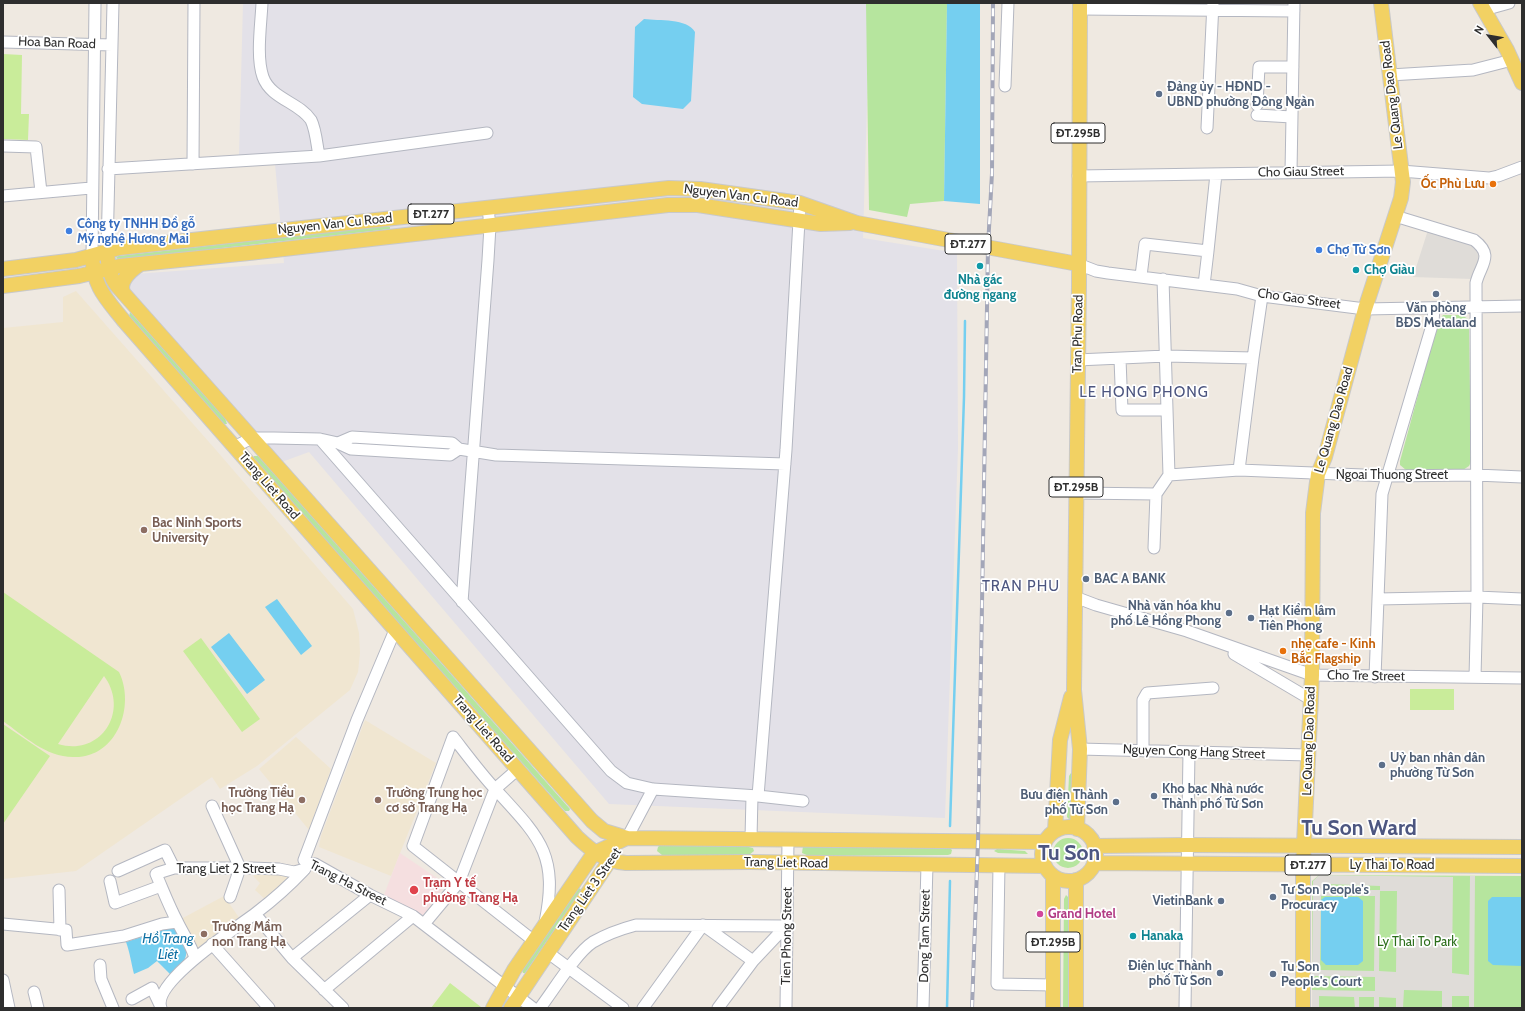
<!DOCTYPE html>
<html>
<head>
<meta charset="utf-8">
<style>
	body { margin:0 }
	#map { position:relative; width:1525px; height:1011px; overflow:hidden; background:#efe9e1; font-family:Cabin,sans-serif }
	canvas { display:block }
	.frame { position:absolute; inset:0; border:4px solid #2e2e2e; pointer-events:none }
	.north { position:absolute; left:1469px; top:16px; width:40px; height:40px; -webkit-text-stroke:3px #fff; paint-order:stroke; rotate:301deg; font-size:11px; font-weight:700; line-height:16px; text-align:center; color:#2e2e2e }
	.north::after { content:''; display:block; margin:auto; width:14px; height:18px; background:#2e2e2e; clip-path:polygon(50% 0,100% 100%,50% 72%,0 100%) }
</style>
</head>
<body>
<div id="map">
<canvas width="1525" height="1011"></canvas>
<div class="frame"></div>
<div class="north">N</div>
</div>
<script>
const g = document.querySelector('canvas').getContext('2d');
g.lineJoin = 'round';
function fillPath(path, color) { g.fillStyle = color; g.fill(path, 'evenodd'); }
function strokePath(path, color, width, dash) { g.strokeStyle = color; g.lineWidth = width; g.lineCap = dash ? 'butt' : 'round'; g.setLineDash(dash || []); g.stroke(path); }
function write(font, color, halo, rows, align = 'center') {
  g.font = font + ' Cabin,sans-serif'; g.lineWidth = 3.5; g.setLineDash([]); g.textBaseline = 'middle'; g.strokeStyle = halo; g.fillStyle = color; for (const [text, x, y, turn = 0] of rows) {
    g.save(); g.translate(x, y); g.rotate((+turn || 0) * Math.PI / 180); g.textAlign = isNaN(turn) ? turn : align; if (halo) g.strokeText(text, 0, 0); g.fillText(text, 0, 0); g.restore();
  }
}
const industrial = new Path2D(`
	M243 3H870L863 238 957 253 958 448 945 818 609 804 309 452 279 463 128 290 135 274 284 263 274 153 239 156Z`);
const education = new Path2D(`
	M76 291 216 450 353 609 359 633 360 653 358 672 350 690 257 766 220 789 212 777 76 871 3 879V328L63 322V297Z
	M365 720 436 763 391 876 319 847 321 836Z
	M296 737 331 769 309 830 259 769Z
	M253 869H279L290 879 268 902 255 890 260 883 254 877Z
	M224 896 240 919 199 949 195 948 181 919Z`);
const medical = new Path2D(`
	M400 853 446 884 422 917 384 895Z`);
const green = new Path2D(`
	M866 3H947L944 201 910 204 907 217 869 210Z
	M386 226 390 227V229L125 259H118L116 258 118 256Z
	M130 312 225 418 227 424H224L129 317Z
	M1443 315H1462L1468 319 1469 322 1471 462 1469 466 1463 470H1406L1400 465V461L1438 322Z
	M254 456H258L268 467 570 809 569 811H565L263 470 253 459Z
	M1071 773 1073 774 1071 818 1069 819 1067 817 1069 776Z
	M1053 853a15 15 0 1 1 30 0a15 15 0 1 1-30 0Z
	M660 845 745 846 753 848 754 851 749 855H662L657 851 658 847Z
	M803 846 949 847 952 850 951 854 948 855 809 856 802 853Z
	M997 849 1025 851 1028 854 998 853 994 851Z
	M1319 875 1522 876V1008H1312V881Z
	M578 888 581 889 580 892 525 973H523L522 969Z
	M1066 895 1068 897V1008H1063L1064 899Z`);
const pitch = new Path2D(`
	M3 54 22 55 21 114H29L28 140 3 139Z
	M3 592 119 672C136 707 116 759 73 757 46 757 24 736 3 721ZM104 676C130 711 101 757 58 744Z
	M201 638 260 719 242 732 183 651Z
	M1410 689H1454V710H1410Z
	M3 724 50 756 3 824Z
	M450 983 481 1007 480 1008H431Z`);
const plaza = new Path2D(`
	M1428 230 1476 246 1481 258 1472 279 1413 277Z
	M1319 875 1453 877 1452 973 1469 975 1470 876H1475L1474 1008H1469V996H1452V1008H1442V991L1404 990 1403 1008H1396V998L1379 997V1008H1374V997H1359V1008H1355L1354 997 1319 996V1008H1312V990L1375 991V977L1312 976 1313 881ZM1327 884 1380 886V890H1322ZM1380 891H1397L1396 972 1379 971ZM1321 896H1375L1374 971 1320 970Z`);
const water = new Path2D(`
	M947 3H980V204L944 201Z
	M644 19C659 21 687 18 695 32L691 101 683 109 642 104 633 97 635 27Z
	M277 599 312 646 301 655 265 607Z
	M229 633 265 680 247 694 211 647Z
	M1325 897H1358L1363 901V961L1358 965H1326L1321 960V900Z
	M1492 897H1522V966L1493 965 1488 961V901Z
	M174 926C187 951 194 952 173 974H170L157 961 148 968 134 974C131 962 130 953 126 942Z`);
const stream = new Path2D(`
	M950 826 964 397 965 321
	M947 1008 950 881`);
const minor = new Path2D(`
	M262 3C261 25 256 57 263 77 271 99 299 102 311 120 316 130 317 146 319 156
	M1080 9 1294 11
	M1484 10 1509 3
	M3 42 112 45
	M1390 75 1473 70 1512 60
	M1005 86 1008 3
	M1257 105 1259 67H1293
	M1257 115 1292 117
	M1207 128 1213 3
	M3 146 36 147 41 192
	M193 164 194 3
	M108 169 319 156 487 133
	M1291 172 1294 3
	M1078 176 1401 171 1489 178 1498 176 1522 167
	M3 196 91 188
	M1395 216 1474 240C1495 256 1480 265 1476 283L1477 597 1475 677
	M107 251 113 3
	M1208 251 1216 174
	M92 256 95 3
	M1078 264 1096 271 1108 273 1237 289 1262 296 1365 309 1522 306
	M1141 276 1145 244 1208 251 1204 285
	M1163 279 1169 475
	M1253 358 1262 296
	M1120 359 1122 410H1167
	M1077 360 1166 356 1253 358 1239 470 1388 476 1476 475 1522 477
	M320 439 611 771 627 783 653 789 758 796 803 801
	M338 443 352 437 452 443 459 449 496 455 785 464
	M234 447 252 438H274L320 439 338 443 351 449 450 455 459 449
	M1169 475 1239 470
	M1076 493 1156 494
	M1154 548 1156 494 1169 475
	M1075 597 1096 605 1187 631 1312 675 1522 678
	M1378 599 1477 597 1522 599
	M462 602 488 260 490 226 488 208
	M395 630 357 720 304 860 307 863 315 864 370 895 413 916 533 1008
	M1234 654 1310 699
	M1375 677 1382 494 1433 322 1434 308
	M453 737 413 846 534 941
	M453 737C467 755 481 774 496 790 539 837 559 854 545 922
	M1080 749 1308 755
	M1143 751V700L1147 693 1213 688
	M758 796 786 450 800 203
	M212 806 240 868 230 897
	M627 838 653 789
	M751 838 752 796
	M999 865 997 984 1053 985
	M118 871 165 850 174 868
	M110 881 115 903 161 886
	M59 890 60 930
	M255 914 292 958 343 1008
	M3 924 66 930 67 945 124 936 162 924 177 922
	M424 924 459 882 495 789 518 769
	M212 944 269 1008
	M547 952 623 1008
	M195 958C191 944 183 934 177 921 169 906 163 890 156 874L158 873 174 868H250L279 869 294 872 305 869 307 863
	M292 958 370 895
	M100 965 101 979 113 1008
	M3 980 9 1008
	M324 990 413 916
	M34 992 38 1008
	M132 999 152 988 160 1005
	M161 1008C151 982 238 927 256 913 273 900 289 886 304 870
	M540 1008C553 991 576 953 593 942 607 934 621 929 636 925L786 926
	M643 1008 703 925 753 961
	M718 1008 753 961 786 926
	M786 1008 788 839
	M923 1008 927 865
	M1185 1008 1189 752`);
const major = new Path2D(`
	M1480 3 1507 50 1522 83
	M107 251C108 264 109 277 118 287L592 821 604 831 627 838 1045 842
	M92 256C94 288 105 297 124 321L577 837C592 851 604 861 626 863L750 862 1045 866
	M3 269 76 260 119 248 669 188 700 189 800 203 857 223 1078 264
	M3 286 79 276 120 266 249 253 668 205H698L821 224 850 223
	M124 294C117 283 130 271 139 265
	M1042 854a27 27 0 1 1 54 0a27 27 0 1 1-54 0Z
	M1077 829 1080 749 1074 690 1079 285 1080 3
	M1055 831 1060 740 1071 697
	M1094 846 1187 845 1522 847
	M1094 863 1522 866
	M1053 876V1008
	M493 1008 514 970 594 853 627 838
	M511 1008 614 854
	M1076 1008V880
	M1303 1008V865L1312 675 1313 513 1318 474 1325 457 1365 309 1401 198 1403 182 1381 3`);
const rail = new Path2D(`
	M972 1008 978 841 988 247 992 173 993 3`);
const markers = [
	[1159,94,4,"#5c6f8a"],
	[1493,184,4,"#e8710a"],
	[69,231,4,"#3f7fe0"],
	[1319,250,4,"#3f7fe0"],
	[980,266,4,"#0f9aa8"],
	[1356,270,4,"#0f9aa8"],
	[1436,294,4,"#5c6f8a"],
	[144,530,4,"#8d6e63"],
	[1086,579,4,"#5c6f8a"],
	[1229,613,4,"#5c6f8a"],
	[1251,618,4,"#5c6f8a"],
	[1283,651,4,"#e8710a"],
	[1382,765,4,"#5c6f8a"],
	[1154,796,4,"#5c6f8a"],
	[302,800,4,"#8d6e63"],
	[378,800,4,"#8d6e63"],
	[1116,802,4,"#5c6f8a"],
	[414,890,5,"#e0444e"],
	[1273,897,4,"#5c6f8a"],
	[1221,901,4,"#5c6f8a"],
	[1040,914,4,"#d1479c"],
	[204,934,4,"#8d6e63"],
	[1133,936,4,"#0f9aa8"],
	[1220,973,4,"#5c6f8a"],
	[1273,974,4,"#5c6f8a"]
];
const shields = [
	[1078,133,54],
	[431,214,46],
	[968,244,46],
	[1076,487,54],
	[1308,865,46],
	[1053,942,54]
];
const shieldNames = [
	["ĐT.295B",1078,133],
	["ĐT.277",431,214],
	["ĐT.277",968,244],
	["ĐT.295B",1076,487],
	["ĐT.277",1308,865],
	["ĐT.295B",1053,942]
];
const streetNames = [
	["Hoa Ban Road",57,43,2],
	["Le Quang Dao Road",1392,95,-97],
	["Cho Giau Street",1301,172,-1],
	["Nguyen Van Cu Road",741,196,7],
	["Nguyen Van Cu Road",335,224,-6],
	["Cho Gao Street",1299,299,8],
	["Tran Phu Road",1078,334,-89],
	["Le Quang Dao Road",1334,420,-74],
	["Ngoai Thuong Street",1392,475],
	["Trang Liet Road",269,486,49],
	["Cho Tre Street",1366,676,1],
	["Trang Liet Road",483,729,49],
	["Le Quang Dao Road",1309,741,-88],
	["Nguyen Cong Hang Street",1194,752,2],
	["Trang Liet Road",786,863,1],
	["Ly Thai To Road",1392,865],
	["Trang Liet 2 Street",226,869],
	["Trang Ha Street",348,883,27],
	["Trang Liet 3 Street",590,890,-55],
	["Tien Phong Street",787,936,-89],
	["Dong Tam Street",925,936,-89]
];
const serviceNames = [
	["Đảng ủy - HĐND -",1167,87],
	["UBND phường Đông Ngàn",1167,102],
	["Văn phòng",1436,308,"center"],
	["BĐS Metaland",1436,323,"center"],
	["BAC A BANK",1094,579],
	["Nhà văn hóa khu",1221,606,"right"],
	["phố Lê Hồng Phong",1221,621,"right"],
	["Hạt Kiểm lâm",1259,611],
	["Tiên Phong",1259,626],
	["Uỷ ban nhân dân",1390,758],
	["phường Từ Sơn",1390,773],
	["Kho bạc Nhà nước",1162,789],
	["Thành phố Từ Sơn",1162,804],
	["Bưu điện Thành",1108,795,"right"],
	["phố Từ Sơn",1108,810,"right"],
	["Tư Son People's",1281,890],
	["Procuracy",1281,905],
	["VietinBank",1213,901,"right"],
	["Điện lực Thành",1212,966,"right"],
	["phố Từ Sơn",1212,981,"right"],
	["Tu Son",1281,967],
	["People's Court",1281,982]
];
const foodNames = [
	["Ốc Phù Lưu",1485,184],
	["nhẹ cafe - Kinh",1291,644,"left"],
	["Bắc Flagship",1291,659,"left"]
];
const shopNames = [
	["Công ty TNHH Đồ gỗ",77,224],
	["Mỹ nghệ Hương Mai",77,239],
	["Chợ Từ Sơn",1327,250]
];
const cultureNames = [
	["Chợ Giàu",1364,270],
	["Nhà gác",980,280,"center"],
	["đường ngang",980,295,"center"],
	["Hanaka",1141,936]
];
const educationNames = [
	["Bac Ninh Sports",152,523],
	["University",152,538],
	["Trường Tiểu",294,793,"right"],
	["học Trang Hạ",294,808,"right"],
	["Trường Trung học",386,793],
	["cơ sở Trang Hạ",386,808],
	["Trường Mầm",212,927],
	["non Trang Hạ",212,942]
];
const healthNames = [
	["Trạm Y tế",423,883],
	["phường Trang Hạ",423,898]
];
const hotelNames = [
	["Grand Hotel",1048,914]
];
const parkNames = [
	["Ly Thai To Park",1417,942]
];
const waterNames = [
	["Hồ Trang",168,939],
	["Liệt",168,955]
];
const quarterNames = [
	["LE HONG PHONG",1144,393],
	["TRAN PHU",1021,587]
];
const townNames = [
	["Tu Son Ward",1359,829],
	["Tu Son",1069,854]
];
fillPath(industrial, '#e3e1e8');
fillPath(education, '#f0e6d1');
fillPath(medical, '#f5dfe0');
fillPath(green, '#b6e59e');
fillPath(pitch, '#c9ec9a');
fillPath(plaza, '#dfdcd8');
fillPath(water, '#75cff0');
strokePath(stream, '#75cff0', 2.5);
strokePath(minor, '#b4b7c1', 13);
strokePath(major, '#c9c9c9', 16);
strokePath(minor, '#fff', 11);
strokePath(major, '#f2d163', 14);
strokePath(rail, '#a3a6b8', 4);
strokePath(rail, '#fff', 2.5, [8]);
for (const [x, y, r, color] of markers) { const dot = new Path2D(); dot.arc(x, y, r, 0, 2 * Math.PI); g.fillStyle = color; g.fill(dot); strokePath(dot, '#fff', 1.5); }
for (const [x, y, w] of shields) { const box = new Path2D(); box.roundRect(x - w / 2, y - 10, w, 20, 3); g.fillStyle = '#fff'; g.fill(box); strokePath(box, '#2e2e2e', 1); }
write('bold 12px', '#2e2e2e', null, shieldNames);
write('13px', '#2e2e2e', '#fff', streetNames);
write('bold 13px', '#4e5e75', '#fff', serviceNames, 'left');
write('bold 13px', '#c56008', '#fff', foodNames, 'right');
write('bold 13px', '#366cbe', '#fff', shopNames, 'left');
write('bold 13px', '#0d838f', '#fff', cultureNames, 'left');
write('bold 13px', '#785e54', '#fff', educationNames, 'left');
write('bold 13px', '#be3a42', '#fff', healthNames, 'left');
write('bold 13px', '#b23c85', '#fff', hotelNames, 'left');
write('13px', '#2c6e1b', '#fff', parkNames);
write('italic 14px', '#0d6fa3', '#fff', waterNames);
g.letterSpacing = '1px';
write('15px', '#4d5680', '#fff', quarterNames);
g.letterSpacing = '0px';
write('bold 21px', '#4d5680', '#fff', townNames);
</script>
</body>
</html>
